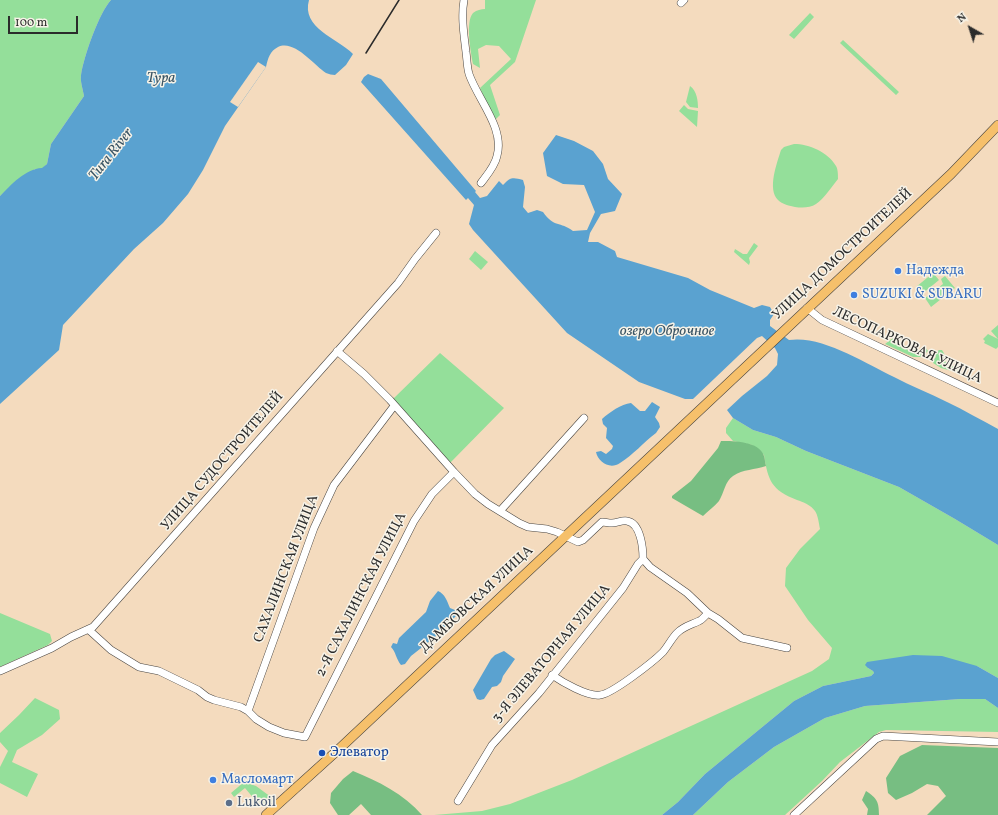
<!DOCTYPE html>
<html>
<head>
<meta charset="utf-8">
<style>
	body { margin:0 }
	#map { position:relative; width:998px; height:815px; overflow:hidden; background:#f4dbbe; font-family:Vollkorn,serif }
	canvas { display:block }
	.north { position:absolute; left:950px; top:8px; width:40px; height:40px; -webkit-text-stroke:3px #f7f3e8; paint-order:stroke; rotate:321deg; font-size:11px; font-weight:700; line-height:16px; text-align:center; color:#2b2b2b }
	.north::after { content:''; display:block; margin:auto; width:14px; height:18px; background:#2b2b2b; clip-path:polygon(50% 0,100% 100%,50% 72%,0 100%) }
	.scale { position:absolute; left:8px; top:16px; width:70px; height:18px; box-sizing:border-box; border:2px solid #2b2b2b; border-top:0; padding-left:5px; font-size:12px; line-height:14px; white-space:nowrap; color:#2b2b2b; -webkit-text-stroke:3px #f7f3e8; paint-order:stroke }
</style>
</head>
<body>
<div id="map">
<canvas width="998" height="815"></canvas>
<div class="north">N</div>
<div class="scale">100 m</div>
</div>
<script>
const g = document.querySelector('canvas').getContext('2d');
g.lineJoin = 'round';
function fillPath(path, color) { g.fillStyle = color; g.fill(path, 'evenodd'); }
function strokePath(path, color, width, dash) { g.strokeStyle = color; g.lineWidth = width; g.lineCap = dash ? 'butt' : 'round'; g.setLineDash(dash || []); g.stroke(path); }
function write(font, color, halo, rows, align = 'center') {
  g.font = font + ' Vollkorn,serif'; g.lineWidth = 3; g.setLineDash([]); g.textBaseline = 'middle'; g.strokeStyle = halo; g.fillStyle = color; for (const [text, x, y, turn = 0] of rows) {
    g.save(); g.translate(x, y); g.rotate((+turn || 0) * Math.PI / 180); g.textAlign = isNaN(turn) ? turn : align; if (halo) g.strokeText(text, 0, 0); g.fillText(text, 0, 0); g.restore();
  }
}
const green = new Path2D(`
	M0 0H111C99 13 84 56 81 75 80 81 83 90 84 96L51 144 47 164 42 169H35L9 188 0 196Z
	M485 0H536L515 62 490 85 500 115 496 119 491 115 480 88 511 59 499 46 486 45 478 49 480 68 473 64C471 53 465 22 473 13 477 10 481 9 485 9Z
	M810 13 814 17 794 39 789 35Z
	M843 40 899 92 896 95 840 43Z
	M690 86C697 91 698 101 698 108L690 107 686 102Z
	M684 105 688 109 698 111 697 127 679 111Z
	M794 144C809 144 828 152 836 166 838 169 838 175 838 179 832 186 824 199 816 204 810 208 802 208 795 207 790 206 782 204 778 200 767 189 777 163 781 150L784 147Z
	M754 243 758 246 749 258 750 262 749 265 734 252 735 249 743 254H747Z
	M475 251 488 262 481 270 469 259Z
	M933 273 939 280 922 294 916 287Z
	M945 276 955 288 931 307 925 298 943 284 941 279Z
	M998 325V347L996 349 984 343 985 341 983 339 988 334 998 339 991 331Z
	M893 338 902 348 905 346 909 352 915 347 919 352 925 347 928 351 922 357H913L885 344Z
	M939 350H942L945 355 943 360 960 371 959 373 941 368 933 363V360L936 357 934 354Z
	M440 353 504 408 450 463 393 399Z
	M733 418 753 430 776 437 806 451 899 487 955 519 998 545V678L977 666 868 668 873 671 874 673 871 676 823 686 794 701 705 774 678 802 662 815H434L482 811 510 804 572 780 812 671 829 659 832 648 808 620 785 586 786 568 800 549 820 529C819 524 818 515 815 511 811 505 803 502 797 500 771 490 768 480 764 455L752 445 733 441 726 433V428Z
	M0 613 50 634 52 641 48 645 0 667Z
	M35 698 59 710 60 719 42 735 17 750 12 762 38 774 27 797 0 783V767L8 751 0 742V733L19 715Z
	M960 699H985L998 708V732L886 730 879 732 840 762 822 781 785 815H693L728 782 774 747 825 718 865 706Z
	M244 782 256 786 271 797 272 802 268 805 255 800 245 788 234 797 231 793Z`);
const forest = new Path2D(`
	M721 441C734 441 759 441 764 456 765 459 765 463 766 466 755 470 743 469 733 476 725 481 724 493 719 501 715 506 708 511 703 516L672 498V496L691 481 718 448Z
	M922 745 998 748V815H927L946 796 938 786 927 784 912 793 896 800 888 793 886 778 900 756Z
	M353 771C378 781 404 794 422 815H371L361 804 349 815H338L330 803 331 793 343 779Z
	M866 791C877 798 879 802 879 815H867L868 809 862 800Z`);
const water = new Path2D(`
	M111 0H309C301 28 337 38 353 54L346 65 335 75C332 75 329 74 326 73 314 65 294 39 278 47 270 51 268 58 266 67L225 126 203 170 188 194 163 223 134 249 63 325 59 350 0 404V196C11 185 25 169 42 168L47 164 51 144 84 96C83 90 80 81 81 75 84 56 99 13 111 0Z
	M368 74 381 79 476 191 475 192 480 198 487 196 499 181 503 185C510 177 513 177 523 180L525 187 523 207 528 213 537 210 543 212C554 228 560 221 573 231L587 230 595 212 584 185 563 184 547 176 543 153 556 135 574 141 593 151 603 164 608 179 622 194 615 211 601 214 590 233 588 242H598L615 251 617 257 688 278 710 290 754 308 762 305 770 307 774 314 770 320V326L789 340C822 335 865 363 894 377 911 386 929 393 947 402 964 410 981 420 998 429V545L955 519 899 487 806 451 776 437 753 430 733 418 727 410 742 396 767 376 777 365 778 354 775 348 762 336 757 338 693 399H685L639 382 567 333 473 230 469 224 474 205 468 198 466 200 361 82 364 77Z
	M652 402 660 407 655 417 659 423 660 427 656 433C644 442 633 455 620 463 610 470 598 462 596 452L601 451 606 454 612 449 613 446 606 438 607 428 603 424 602 419C610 412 621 404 631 403L640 411H645Z
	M438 591C445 594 447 601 450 608L455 610 457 615 435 637 411 656 405 664 401 665C396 659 396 652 391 647L393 643 397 644 399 638 426 612 430 601Z
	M504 651 515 659 503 676 501 682 497 686 492 687 484 699 480 700 477 699 473 690 491 659 495 655Z
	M913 655 942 656 977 666 998 678V708L985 699H960L865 706 825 718 774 747 728 782 693 815H662L678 802 705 774 794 701 823 686 871 676 874 673 873 671 868 668 865 665 867 662Z`);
const pier = new Path2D(`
	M258 62 266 67 238 107 230 102Z`);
const minor = new Path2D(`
	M464 0C461 17 464 35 466 52 467 59 467 67 469 74 478 100 505 128 497 156 495 166 487 175 481 183
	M681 3 684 0
	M807 308 822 320 998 403
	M337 351 364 374 390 400 454 472 475 494 488 504 519 523 528 527 547 529 557 532 578 542 583 540 602 522C605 522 608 523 612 523 617 523 622 520 627 521 641 523 643 549 643 559L638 564 623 588 539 693 492 745 458 801
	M500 511 584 418
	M643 559 650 567 687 593 708 613 718 619 742 638 787 648
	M89 630 111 650 139 667 159 671 198 690 207 697 214 700 241 707 248 711 256 719 269 727 284 733 305 737 414 521 432 494 454 472
	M0 671 52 648 71 637 93 627 398 283 415 259 436 233
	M552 675C562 682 588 697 600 695 612 694 653 662 663 652 668 646 672 638 677 633 684 626 691 625 699 621 702 620 705 616 708 613
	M248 711 314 528 334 485 394 406
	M794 815 876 739 883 736 998 742`);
const major = new Path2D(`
	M266 815 339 749 951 174 998 125`);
const rail = new Path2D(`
	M366 53 399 0`);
const markers = [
	[898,271,4,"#3f7fe0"],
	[854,295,4,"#3f7fe0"],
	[322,753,4,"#1a4fb4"],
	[213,780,4,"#3f7fe0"],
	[229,803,4,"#5c6f8a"]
];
const streetNames = [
	["УЛИЦА ДОМОСТРОИТЕЛЕЙ",843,255,-43],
	["ЛЕСОПАРКОВАЯ УЛИЦА",907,346,25],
	["УЛИЦА СУДОСТРОИТЕЛЕЙ",223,462,-49],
	["САХАЛИНСКАЯ УЛИЦА",287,569,-69],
	["2-Я САХАЛИНСКАЯ УЛИЦА",362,595,-63],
	["ДАМБОВСКАЯ УЛИЦА",477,600,-43],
	["3-Я ЭЛЕВАТОРНАЯ УЛИЦА",552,654,-50]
];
const shopNames = [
	["Надежда",906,271],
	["SUZUKI & SUBARU",862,295],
	["Масломарт",221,780]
];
const transitNames = [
	["Элеватор",330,753]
];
const serviceNames = [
	["Lukoil",237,803]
];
const waterNames = [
	["Тура",161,79],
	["Tura River",112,155,-52],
	["озеро Оброчное",667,332]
];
fillPath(green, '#94df9a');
fillPath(forest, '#77be82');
fillPath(water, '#5aa2d0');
fillPath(pier, '#f4dbbe');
strokePath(minor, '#494541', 8);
strokePath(major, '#494541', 10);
strokePath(minor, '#fff', 7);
strokePath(major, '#f6c06b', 9);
strokePath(rail, '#2b2b2b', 1.5);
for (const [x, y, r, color] of markers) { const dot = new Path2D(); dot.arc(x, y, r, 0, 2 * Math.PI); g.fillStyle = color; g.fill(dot); strokePath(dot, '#f7f3e8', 1.5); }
write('14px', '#2b2b2b', '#f7f3e8', streetNames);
write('14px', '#366cbe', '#f7f3e8', shopNames, 'left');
write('14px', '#164399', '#f7f3e8', transitNames, 'left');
write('14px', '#4e5e75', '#f7f3e8', serviceNames, 'left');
write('italic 15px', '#3b5565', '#f7f3e8', waterNames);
</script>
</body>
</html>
